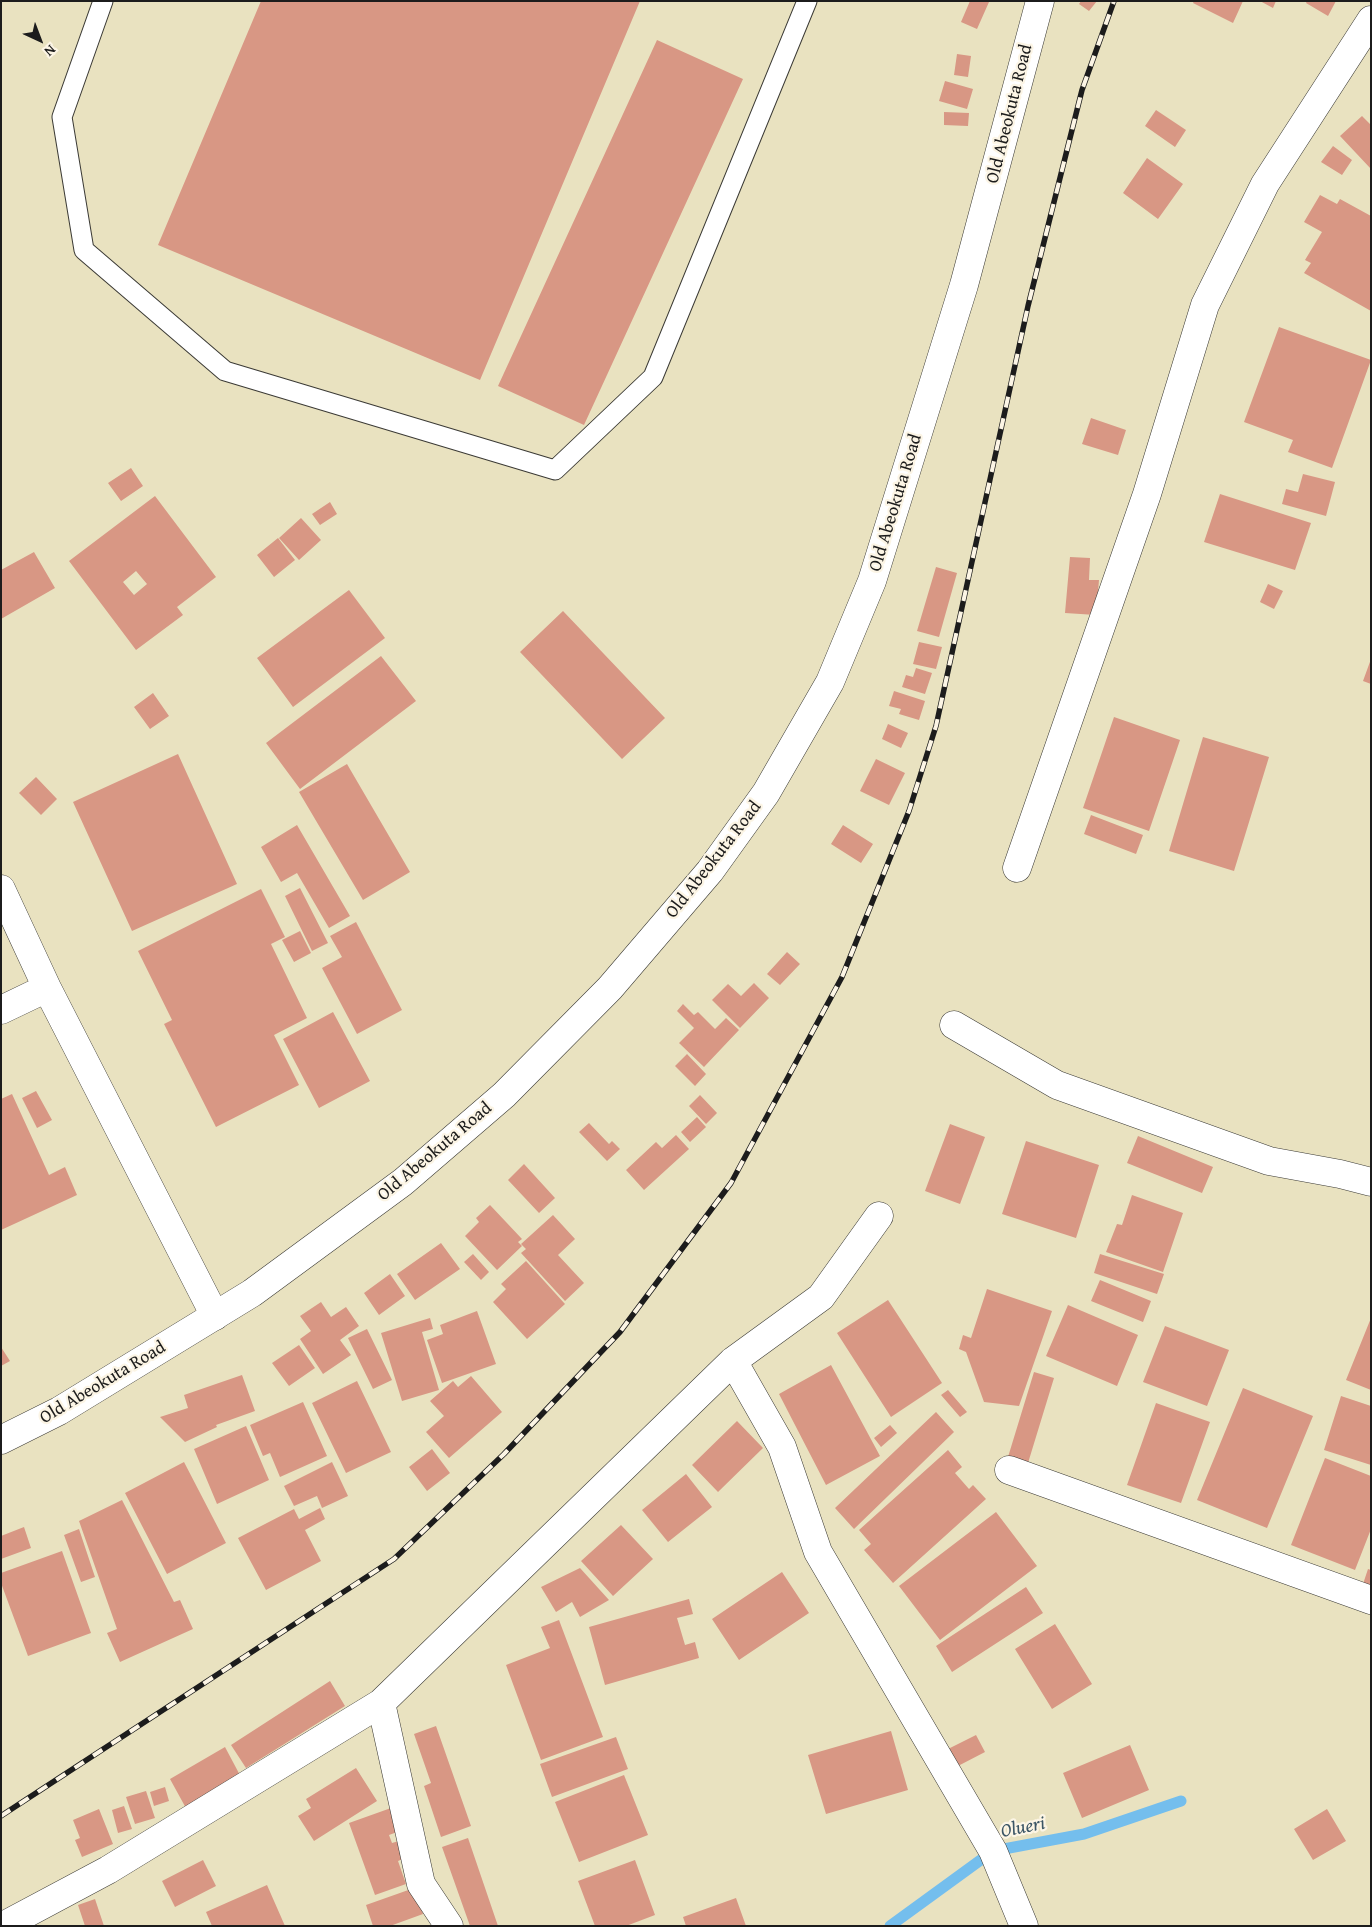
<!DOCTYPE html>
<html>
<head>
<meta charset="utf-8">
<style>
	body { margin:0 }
	#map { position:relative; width:1372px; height:1927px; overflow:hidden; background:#e9e2c0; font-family:"Gentium Book Plus",serif }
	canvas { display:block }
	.frame { position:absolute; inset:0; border:2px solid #1c1c1c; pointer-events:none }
	.north { position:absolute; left:15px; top:15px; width:50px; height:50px; -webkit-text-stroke:4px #fcf5e5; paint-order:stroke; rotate:137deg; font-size:14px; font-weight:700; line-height:20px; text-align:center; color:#1c1c1c }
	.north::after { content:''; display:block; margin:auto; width:18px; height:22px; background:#1c1c1c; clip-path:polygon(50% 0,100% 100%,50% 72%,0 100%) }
</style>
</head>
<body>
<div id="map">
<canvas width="1372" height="1927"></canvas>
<div class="frame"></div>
<div class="north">N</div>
</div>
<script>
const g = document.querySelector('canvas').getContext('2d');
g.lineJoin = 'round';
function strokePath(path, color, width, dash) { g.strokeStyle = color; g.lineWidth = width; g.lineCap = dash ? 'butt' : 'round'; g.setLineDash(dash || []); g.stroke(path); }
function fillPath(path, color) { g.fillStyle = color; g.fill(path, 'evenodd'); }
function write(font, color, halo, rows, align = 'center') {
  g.font = font + ' "Gentium Book Plus",serif'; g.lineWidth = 4.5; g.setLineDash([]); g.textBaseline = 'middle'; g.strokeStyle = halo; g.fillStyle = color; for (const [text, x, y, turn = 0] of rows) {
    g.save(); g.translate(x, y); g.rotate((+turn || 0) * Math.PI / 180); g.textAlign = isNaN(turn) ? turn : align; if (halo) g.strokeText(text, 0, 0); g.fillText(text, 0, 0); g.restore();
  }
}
const stream = new Path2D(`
	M890 1926 993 1851 1084 1834 1181 1801`);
const building = new Path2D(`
	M261 1H640L480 380 158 245Z
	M970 1 989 2 977 29 961 22Z
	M1081 1H1097L1089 11 1079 4Z
	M1194 1H1243L1233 23 1193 3Z
	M1260 1H1276L1273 8Z
	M1307 1H1336L1328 16 1306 3Z
	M657 40 743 79 584 425 498 386Z
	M957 54 971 56 968 77 954 75Z
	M945 81 973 89 967 109 939 101Z
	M1156 110 1186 130 1175 147 1145 126Z
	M944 112 969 113 968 126 944 125Z
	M1362 116 1371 125V169L1340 136Z
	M1333 146 1352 160 1342 175 1321 162Z
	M1147 158 1183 184 1158 219 1123 193Z
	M1320 195 1337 204 1340 199 1371 216V311L1304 273 1311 263 1305 260 1322 232 1304 222Z
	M1279 327 1371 360 1332 468 1288 452 1293 440 1244 422Z
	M1091 418 1126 430 1118 455 1082 444Z
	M131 468 143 486 121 501 108 483Z
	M1303 474 1335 482 1326 516 1282 504 1286 489 1298 492Z
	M1220 494 1311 523 1295 570 1204 542Z
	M155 496 216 577 177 607 183 615 136 650 69 561ZM136 571 147 584 134 595 123 582Z
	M330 502 337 514 320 525 312 514Z
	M301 518 321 540 299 560 279 538Z
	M278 538 295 560 274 577 257 555Z
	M34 552 55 588 1 619V570Z
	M1070 557 1090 558 1089 580H1099L1096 615 1065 613Z
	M936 567 957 573 939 637 917 631Z
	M1268 584 1283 591 1274 609 1260 602Z
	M349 590 385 638 293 707 257 658Z
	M563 611 665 718 622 759 520 652Z
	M919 642 942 647 936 669 913 664Z
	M381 656 416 701 300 789 266 743Z
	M1371 659V684L1363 681Z
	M916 668 932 673 925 694 902 687 906 675 913 677Z
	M894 691 925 701 919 720 899 714 901 709 889 706Z
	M153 693 169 716 150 729 134 707Z
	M1114 717 1180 740 1149 831 1083 808Z
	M888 724 908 733 901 748 882 739Z
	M1203 737 1269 757 1234 871 1169 851Z
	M178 754 237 884 132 931 73 802Z
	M876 759 905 773 889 805 860 791Z
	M347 764 410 872 363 900 299 792Z
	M36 777 57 799 41 815 19 793Z
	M1091 815 1143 835 1136 854 1084 834Z
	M297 825 350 916 329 928 297 873 281 882 261 847Z
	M843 825 873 844 861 863 831 844Z
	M300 888 328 943 312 951 285 896Z
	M261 889 285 937 271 944 307 1018 274 1035 299 1085 216 1127 164 1024 172 1020 138 951Z
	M356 922 402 1010 357 1034 322 968 342 957 330 936Z
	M300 931 311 953 294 962 282 940Z
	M787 952 800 964 780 985 767 974Z
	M754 983 769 998 740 1028 712 1000 728 984 741 996Z
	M683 1004 694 1015 698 1012 715 1029 726 1018 739 1030 704 1067 679 1043 694 1028 677 1011Z
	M333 1012 370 1081 319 1108 283 1039Z
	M687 1054 706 1074 695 1086 675 1066Z
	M36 1091 52 1120 37 1128 22 1098Z
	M12 1094 49 1175 65 1167 77 1195 1 1230V1099Z
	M700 1095 717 1113 706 1124 689 1106Z
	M697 1117 706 1127 690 1142 681 1132Z
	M589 1123 609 1144 612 1141 620 1149 607 1161 579 1132Z
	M950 1124 985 1137 960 1204 925 1191Z
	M676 1135 689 1149 644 1190 626 1170 656 1142 662 1148Z
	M1138 1136 1213 1167 1202 1193 1127 1163Z
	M1026 1141 1099 1165 1076 1238 1002 1214Z
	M524 1164 555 1198 539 1213 508 1180Z
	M1132 1195 1183 1213 1163 1272 1106 1252 1117 1224 1122 1225Z
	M490 1205 522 1239 518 1242 522 1246 497 1270 465 1236 479 1222 476 1218Z
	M553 1215 575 1239 558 1255 584 1283 565 1301 521 1253 526 1249 521 1244Z
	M441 1243 460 1269 415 1300 397 1274Z
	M473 1254 489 1272 481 1280 464 1262Z
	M1100 1254 1164 1274 1157 1294 1094 1273Z
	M526 1261 565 1304 527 1339 493 1302 506 1289 501 1284Z
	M390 1274 405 1296 379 1315 364 1293Z
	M1100 1280 1151 1301 1143 1322 1091 1301Z
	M987 1289 1052 1311 1019 1406 984 1402 966 1352 959 1349 963 1335 971 1338Z
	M888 1300 942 1383 891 1417 837 1333Z
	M321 1302 331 1317 346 1307 359 1326 340 1340 351 1355 323 1374 300 1339 311 1331 300 1316Z
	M1068 1305 1138 1335 1117 1386 1046 1356Z
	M477 1311 496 1364 442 1383 427 1340 443 1334 440 1325Z
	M430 1318 433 1329 422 1332 439 1390 402 1401 381 1333Z
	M1371 1318V1390L1346 1380Z
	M1165 1326 1229 1350 1207 1406 1143 1382Z
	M367 1329 392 1380 373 1389 348 1338Z
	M299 1345 315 1368 289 1386 272 1363Z
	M1 1347 10 1361 1 1366Z
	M831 1365 880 1456 826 1485 779 1394Z
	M1034 1372 1054 1378 1028 1463 1008 1457Z
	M242 1375 255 1411 216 1425 217 1427 185 1442 160 1417 188 1408 184 1395Z
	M471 1376 502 1412 449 1458 426 1432 444 1416 430 1401 453 1381 458 1387Z
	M357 1381 391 1452 346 1473 312 1403Z
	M1243 1388 1313 1416 1267 1528 1197 1500Z
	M948 1390 967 1412 960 1417 941 1395Z
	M1341 1396 1371 1406V1465L1324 1450Z
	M303 1402 327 1456 280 1477 270 1453 263 1456 250 1425Z
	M1156 1403 1210 1422 1181 1503 1127 1485Z
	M936 1412 954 1432 854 1529 835 1508Z
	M737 1421 763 1448 718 1492 692 1465Z
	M890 1425 897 1433 881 1447 874 1438Z
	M246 1426 269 1480 217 1504 194 1449Z
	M432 1449 450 1473 427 1491 409 1467Z
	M948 1450 962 1467 955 1473 969 1489 973 1485 986 1499 893 1583 864 1550 871 1544 859 1530Z
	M1325 1458 1371 1476V1529L1355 1570 1291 1545Z
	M184 1462 226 1543 167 1574 125 1493Z
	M332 1462 348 1496 322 1508 317 1496 294 1506 284 1486Z
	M686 1474 712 1507 668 1542 642 1510Z
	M122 1500 174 1602 180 1600 193 1629 120 1662 107 1633 117 1629 79 1521Z
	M320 1508 325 1519 305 1530 321 1561 266 1590 238 1538 294 1509 299 1519Z
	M996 1512 1037 1566 940 1640 899 1586Z
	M621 1525 653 1559 613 1596 581 1561Z
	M24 1527 31 1548 1 1559V1536Z
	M79 1529 95 1577 81 1582 64 1535Z
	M62 1551 91 1633 28 1656 1 1583V1573Z
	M580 1568 609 1600 580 1617 572 1602 556 1612 541 1587Z
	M1368 1569 1371 1570V1586L1363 1584Z
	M782 1572 809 1613 739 1660 712 1619Z
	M1026 1587 1043 1613 952 1672 936 1646Z
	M689 1599 693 1614 677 1618 685 1645 695 1642 699 1658 605 1685 589 1627Z
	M559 1620 603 1737 541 1760 506 1665 550 1648 541 1627Z
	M1055 1624 1092 1684 1052 1709 1015 1649Z
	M330 1681 345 1706 246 1768 231 1745Z
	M436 1726 471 1826 441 1837 424 1786 431 1783 414 1734Z
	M891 1731 908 1790 826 1814 808 1755Z
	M976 1735 985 1752 958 1766 948 1749Z
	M616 1737 628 1769 552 1797 540 1764Z
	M1130 1745 1149 1790 1082 1818 1063 1773Z
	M225 1747 242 1779 187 1810 170 1779Z
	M356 1768 377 1801 314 1841 298 1816 311 1808 306 1799Z
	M624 1775 648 1835 579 1862 555 1802Z
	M165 1787 169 1801 154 1806 150 1792Z
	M146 1791 155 1818 135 1824 126 1797Z
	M124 1806 132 1829 118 1833 112 1810Z
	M391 1808 400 1831 389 1835 392 1843 399 1841 405 1858 398 1861 406 1884 375 1895 349 1823Z
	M99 1809 113 1844 82 1857 75 1840 80 1838 73 1820Z
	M1327 1809 1346 1841 1313 1860 1294 1829Z
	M468 1838 498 1926H470L442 1847Z
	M203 1860 216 1886 175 1907 162 1881Z
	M635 1860 655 1915 626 1926H595L578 1881Z
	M267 1885 285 1926H212L206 1912Z
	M414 1888 423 1914 390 1926H373L366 1905Z
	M736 1898 746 1926H686L683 1917Z
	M95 1899 104 1926H85L78 1905Z`);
const lane = new Path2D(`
	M103 1 62 117 84 250 225 371 555 470 653 377 807 1`);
const street = new Path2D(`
	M1017 868 1147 494 1205 305 1265 184 1371 20
	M1 889 47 988 215 1316
	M1 1010 47 988
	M954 1025 1057 1085 1269 1161 1340 1174 1371 1182
	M733 1361 782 1447 818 1552 993 1851 1024 1926
	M1009 1470 1371 1600
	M381 1703 421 1884 449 1926
	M3 1926 108 1870 381 1703 733 1361 821 1297 879 1216`);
const highway = new Path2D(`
	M1 1440 59 1411 252 1293 403 1182 504 1095 610 988 710 871 766 793 830 682 872 581 964 285 1040 1`);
const rail = new Path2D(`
	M1 1816 394 1559 504 1454 620 1332 731 1183 842 977 909 811 936 726 1028 306 1082 90 1114 1`);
const streetNames = [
	["Old Abeokuta Road",1010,114,-76],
	["Old Abeokuta Road",896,503,-73],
	["Old Abeokuta Road",714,860,-52],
	["Old Abeokuta Road",435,1152,-40],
	["Old Abeokuta Road",103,1383,-31]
];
const waterNames = [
	["Olueri",1023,1828,-11]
];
strokePath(stream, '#74beed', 11);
fillPath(building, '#d89784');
strokePath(lane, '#3b3a35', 21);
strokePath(street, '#3b3a35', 29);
strokePath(highway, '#3b3a35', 29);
strokePath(lane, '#fff', 19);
strokePath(street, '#fff', 28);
strokePath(highway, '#fff', 28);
strokePath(rail, '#1c1c1c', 5.5);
strokePath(rail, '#fcf5e5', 4, [11]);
write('18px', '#1c1c1c', '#fcf5e5', streetNames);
write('italic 19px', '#3b5565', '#fcf5e5', waterNames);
</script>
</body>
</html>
